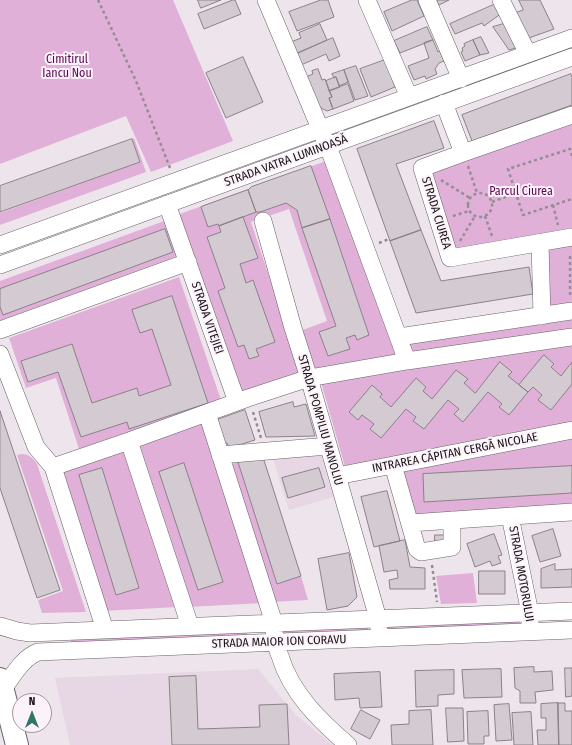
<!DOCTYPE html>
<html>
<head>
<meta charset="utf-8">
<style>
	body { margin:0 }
	#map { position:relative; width:572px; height:745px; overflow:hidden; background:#eee5ec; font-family:"Fira Sans Condensed",sans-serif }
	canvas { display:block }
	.north { position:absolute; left:12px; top:693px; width:40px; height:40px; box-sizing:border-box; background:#fcf2fa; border:1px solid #a0989e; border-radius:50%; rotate:0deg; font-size:11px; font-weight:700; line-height:16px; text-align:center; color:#161215 }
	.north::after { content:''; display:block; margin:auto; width:14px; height:18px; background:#307568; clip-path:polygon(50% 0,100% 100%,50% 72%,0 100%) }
</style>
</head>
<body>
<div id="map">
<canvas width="572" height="745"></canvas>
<div class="north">N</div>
</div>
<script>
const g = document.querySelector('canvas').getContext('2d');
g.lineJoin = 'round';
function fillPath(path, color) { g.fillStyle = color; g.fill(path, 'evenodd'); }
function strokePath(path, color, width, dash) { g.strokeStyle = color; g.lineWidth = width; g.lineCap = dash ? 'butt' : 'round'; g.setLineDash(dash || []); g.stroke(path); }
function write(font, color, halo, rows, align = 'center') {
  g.font = font + ' "Fira Sans Condensed",sans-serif'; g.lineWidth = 4; g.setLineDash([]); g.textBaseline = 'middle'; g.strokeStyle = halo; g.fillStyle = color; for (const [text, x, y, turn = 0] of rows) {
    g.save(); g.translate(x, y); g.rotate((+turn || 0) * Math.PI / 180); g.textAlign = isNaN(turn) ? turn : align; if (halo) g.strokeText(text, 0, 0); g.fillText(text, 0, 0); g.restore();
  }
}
const built = new Path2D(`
	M321 453 333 497 289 510 273 459Z
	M258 669 296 715 333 745H70L55 678Z`);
const green = new Path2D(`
	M0 0H173L233 141 151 172 126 116 0 164Z
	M572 120V308L544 312 542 239 452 255 426 171Z
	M134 138 146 172 0 225V213L140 162 132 139Z
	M326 161 397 356 313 371 300 331 327 321 289 209 251 222 301 373 240 394 177 215Z
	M167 220 180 255 0 321V281Z
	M179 277 221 400 79 449 56 378 26 388 9 338Z
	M572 315V333L410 356 405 340Z
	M572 344V423L345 467 321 382Z
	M205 418 264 603 187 607 134 444Z
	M572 436V506L414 516 399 469Z
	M126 446 178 607 103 611 58 469Z
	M21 454C29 454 33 458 37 464L86 612 42 613 38 600 63 591 17 455Z
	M238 462 277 584 301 576 308 600 271 602 228 465Z
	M473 573 477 603 441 604 436 576Z
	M520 620V625L389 634 386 626Z
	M368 626V631L283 637 281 631Z
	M247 628V639L71 644V639Z`);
const building = new Path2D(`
	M198 0H221L201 8Z
	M233 0H235L241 14 204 29 198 14Z
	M321 0H328L334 17 297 31 289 12Z
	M412 0H417L424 16 392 31 384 12Z
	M437 0H449L439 5Z
	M519 0H540L554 29 526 39 512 14 523 10Z
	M498 3 502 13 484 26 482 23 455 34 450 24Z
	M320 24 327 40 296 54 291 42 301 38 299 33Z
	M503 24 507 26 519 47 509 50 493 27Z
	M427 27 433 40 400 53 394 41Z
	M481 37 489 53 480 55 473 40Z
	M333 38 340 56 329 61 326 54 301 65 296 54Z
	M433 40 438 52 440 51 444 61 439 63 435 69 437 74 426 79 425 76 414 80 408 66 429 58 424 43Z
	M473 40 480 55 465 61 461 52 463 51 462 48 465 46 464 44Z
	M243 57 263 102 226 118 206 73Z
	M385 60 395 87 371 97 360 69Z
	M356 66 368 96 355 100 344 70Z
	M318 69 322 80 325 79 332 97 329 98 333 109 327 111 317 106 306 77 313 74 312 71Z
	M344 70 348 82 339 86 336 77 334 78 332 74Z
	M571 74 572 77V105L472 141 462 115Z
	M336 77 340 87 329 91 326 81Z
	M348 84 354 101 333 109 329 98 332 97 329 91Z
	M434 121 444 148 396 164 421 230 390 241 357 149Z
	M132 139 140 162 0 212V186Z
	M311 166 330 219 302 228 297 210 286 203 260 212H256L248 190 251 187Z
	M248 190 256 212 219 226 218 224 208 227 201 207Z
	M243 217 258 258 240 264 246 283 253 280 275 342 256 349 259 356 249 359 244 345 238 347 218 291 225 288 207 237 221 232 219 226Z
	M330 219 369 335 357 340 355 335 346 338 350 349 328 356 319 332 336 326 302 228Z
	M165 229 173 252 3 315 0 307V289Z
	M421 230 441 281 529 267 533 294 416 313 390 241Z
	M172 296 208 403 129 429 127 422 81 437 58 372 28 382 21 361 72 344 92 403 137 388 139 396 171 385 152 329 140 333 132 310Z
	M544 355 554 364 551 367 561 376 572 362V384L551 410 538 400 542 395 533 387 528 392 519 385Z
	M500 362 512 372 508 376 528 392 509 415 499 407 502 404 488 392 463 422 454 414 459 409 448 400 424 429 413 421 416 417 406 409 381 438 370 429 374 424 362 415 358 420 349 412 372 385 382 394 380 397 391 407 416 378 426 387 423 391 432 399 456 370 468 379 464 383 475 393Z
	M293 402 294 407 306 404 315 436 266 437 259 412Z
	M245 410 255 440 229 448 227 443 224 444 217 420Z
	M0 411 60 590 37 598 0 488Z
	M262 454 301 576 277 584 238 462Z
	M184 463 223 582 198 590 159 472Z
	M572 466V493L424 502 423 474Z
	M102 468 139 588 116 595 79 475Z
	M319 468 325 487 288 498 282 478Z
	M387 491 400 541 374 547 361 497Z
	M553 529 561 556 540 562 532 536Z
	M494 534 502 555 498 556 501 563 492 566 490 561 475 567 467 544Z
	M435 535H445V545H435Z
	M405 540 410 567 425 568V589H390L389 580 398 578 397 570 384 572 379 546Z
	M349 553 357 597 348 606 327 610 318 559Z
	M555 564V570L572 569V587L541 588V569Z
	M479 571H505V594H479Z
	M534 667V672L552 671 553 690 535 692 536 703H520V691L515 688 514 668Z
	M565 668H572V696L566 697Z
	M501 669 502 697 464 698 462 670Z
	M454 670V694L438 695V706L416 707 415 671Z
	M380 672 382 707 360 708 359 698 335 700 334 674Z
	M196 676 198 729 260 727 259 705 287 704 289 745H172L169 677Z
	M558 703 559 745H538L537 730H546V718H541V704Z
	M558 703H565V711H572V745H559Z
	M509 704 512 740 496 741 494 705Z
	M446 708H463L464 741 448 742Z
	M361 710 380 720 370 739 351 729Z
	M431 710 433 745H392L391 725 409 724V711Z
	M488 711 489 736H484V744H468L467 712Z
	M531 712 533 745H514L512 713Z`);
const path = new Path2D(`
	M98 0 136 81 170 168
	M572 156 570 149 508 169 523 215 572 199
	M468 166 477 193
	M441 180 470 198
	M468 205a12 12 0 1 1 24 0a12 12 0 1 1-24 0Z
	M492 202 516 193
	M553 205 558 225
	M453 216 469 211
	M485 216 492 236
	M460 241 475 216
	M379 243 389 239
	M570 295V253
	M253 412 261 438
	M432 565 437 602`);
const minor = new Path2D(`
	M266 0 332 157 407 361
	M367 0 409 97
	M427 0 461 79
	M501 0 528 54
	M444 103 463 153
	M572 115 463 153 422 168 450 258 572 237
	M167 204 237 402
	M263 221 293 328 309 378 373 601 378 619 379 629
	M540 243 542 316
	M0 245 572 38
	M0 265 572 57
	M0 330 188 262
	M399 337 572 311
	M0 354 36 447 53 467 105 630
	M207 413 274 623C274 629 274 635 275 641 276 646 278 651 280 656 291 693 320 721 348 745
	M129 441 190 626
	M220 455 328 446
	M393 465 417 549 421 552 452 547V520
	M53 467 129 441 248 398 309 378 407 361 572 337
	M337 476 572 430
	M510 516 530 613V624
	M410 523 572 512
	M0 626 17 631 30 633 572 611
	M3 689C13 676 22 658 38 652L572 630`);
const major = new Path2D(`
	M0 679 17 745`);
const parkNames = [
	["Cimitirul",67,60],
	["Iancu Nou",67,74],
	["Parcul Ciurea",521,192]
];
const streetNames = [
	["STRADA VATRA LUMINOASĂ",286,161,-20],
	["STRADA CIUREA",436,213,73],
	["STRADA VITEJIEI",207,318,71],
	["STRADA POMPILIU MANOLIU",320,420,74],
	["INTRAREA CĂPITAN CERGĂ NICOLAE",455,453,-11],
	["STRADA MOTORULUI",521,574,80],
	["STRADA MAIOR ION CORAVU",279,642,-2]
];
fillPath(built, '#e7d7e4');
fillPath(green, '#e1b0d8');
fillPath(building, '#d4cad2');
strokePath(building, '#8b8289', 1);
strokePath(minor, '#696168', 18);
strokePath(major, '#696168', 24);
strokePath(path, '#948d92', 2.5, [3, 3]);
strokePath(minor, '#fff', 17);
strokePath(major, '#fff', 22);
write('12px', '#5d0856', '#fcf2fa', parkNames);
write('12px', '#161215', '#fcf2fa', streetNames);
</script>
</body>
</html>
